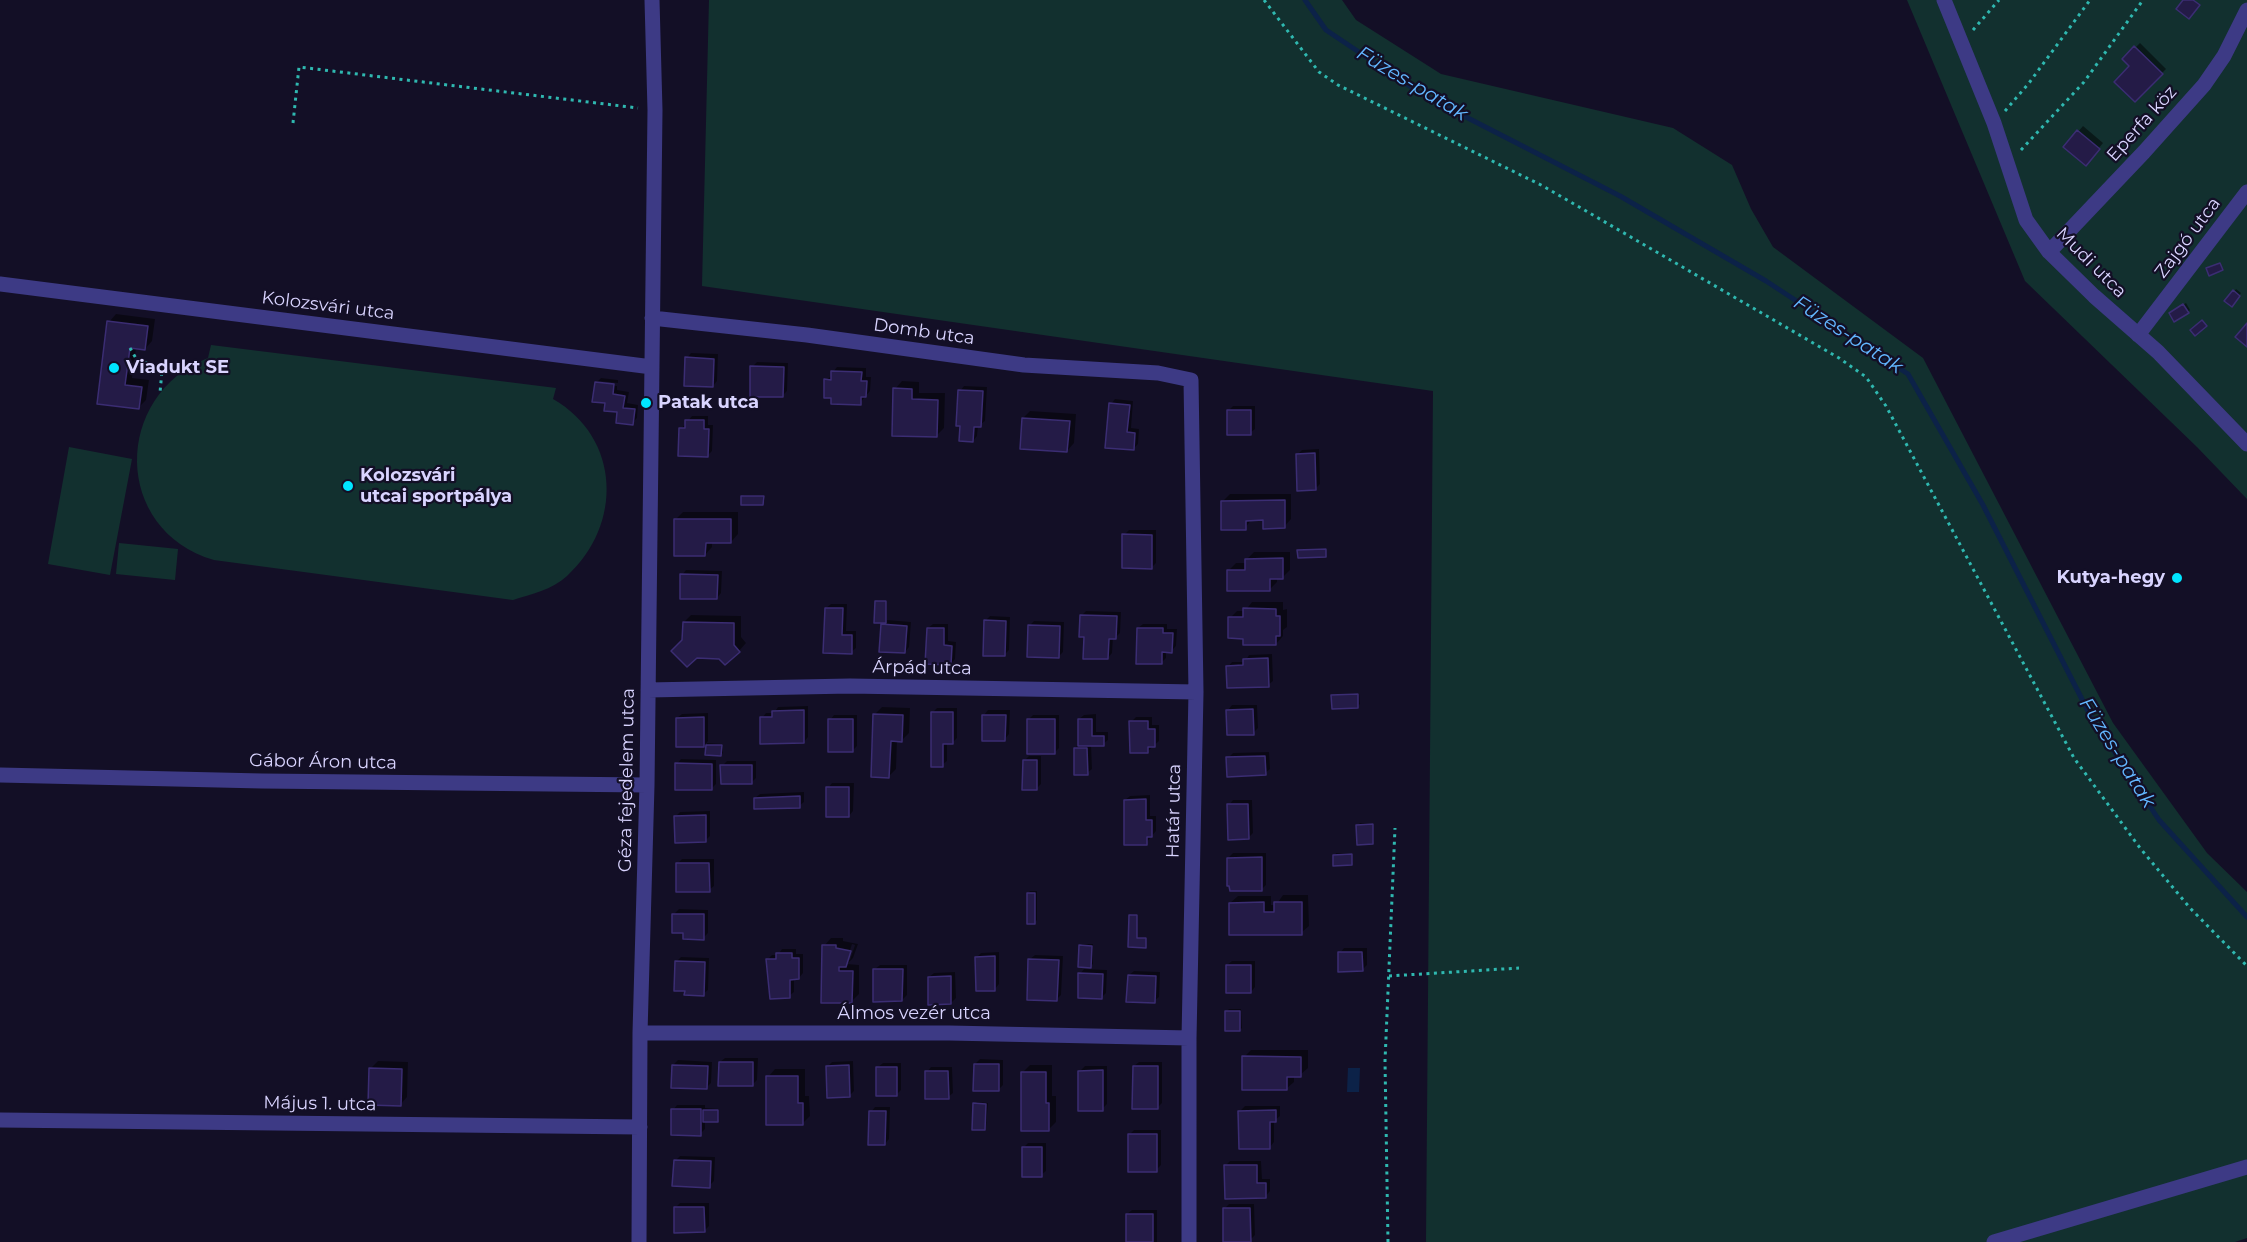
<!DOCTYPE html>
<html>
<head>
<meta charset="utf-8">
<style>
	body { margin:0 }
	canvas { display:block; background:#130f26 }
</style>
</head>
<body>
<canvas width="2247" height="1242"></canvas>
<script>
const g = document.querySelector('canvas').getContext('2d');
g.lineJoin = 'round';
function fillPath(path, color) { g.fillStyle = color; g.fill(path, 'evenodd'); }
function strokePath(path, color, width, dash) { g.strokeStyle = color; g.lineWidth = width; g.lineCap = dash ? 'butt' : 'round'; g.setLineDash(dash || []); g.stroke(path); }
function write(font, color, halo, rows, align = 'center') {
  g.font = font + ' Montserrat,sans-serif'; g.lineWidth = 4.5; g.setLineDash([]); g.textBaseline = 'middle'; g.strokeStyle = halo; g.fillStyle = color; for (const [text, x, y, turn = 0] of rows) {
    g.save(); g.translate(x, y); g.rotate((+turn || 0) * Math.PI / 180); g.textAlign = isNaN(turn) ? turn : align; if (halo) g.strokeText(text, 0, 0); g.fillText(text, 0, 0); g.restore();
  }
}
const green = new Path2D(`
	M709 0H1342L1356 20 1441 74 1673 128 1732 165 1751 209 1773 247 1923 358 2113 723 2207 853 2247 892V1238L2235 1242H1426L1433 391 702 286Z
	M1907 0H2247V499L2197 447 2025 281Z
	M211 345 556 388 553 399C621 438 623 525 567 576 552 590 531 594 513 600L214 560C112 530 113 395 208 358Z
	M69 447 132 459 110 575 48 564Z
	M119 543 178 549 175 580 116 574Z`);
const water = new Path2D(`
	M1348 1068H1360L1359 1092H1347Z`);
const shadow = new Path2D(`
	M2140 43 2166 69 2135 100 2131 66 2124 59Z
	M2083 126 2103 143 2090 159 2065 147Z
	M2236 289 2241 293 2232 305 2227 301Z
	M2186 303 2190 310 2188 312 2173 311Z
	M116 314 155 319 152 341 145 349 136 348 132 378 149 380 146 400 139 407 99 402 109 322Z
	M691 353 718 354 717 381 713 386 687 358Z
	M757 362 788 363 787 391 782 396 752 367Z
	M837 367 866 368V377H871L870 391 860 403 832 396 826 380 833 375V372Z
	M601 378 618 380V383L598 381V384L617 386V390L629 392 627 403 638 405 637 418 632 423 607 402 596 383Z
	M902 381 919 382V393H945L944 428 937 435 895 389Z
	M964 386 987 387 985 421 978 426 977 436 973 441 960 391Z
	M1115 399 1133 401 1131 428 1139 429 1138 444 1133 449 1111 404Z
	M1233 406H1255V429L1250 433 1228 411Z
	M1030 411 1076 414 1074 443 1067 451 1023 418Z
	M692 416H708V425H713L712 451 707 456 681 429Z
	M1319 449 1320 484 1315 489 1297 455 1302 450Z
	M1230 494H1291V519L1284 527 1264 519H1252L1245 528 1222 502Z
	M744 495H765V501L763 503 742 497Z
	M683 512H738V534L731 542H712V547L705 555 675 520Z
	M1129 530H1156V563L1151 568 1124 535Z
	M1327 548 1326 556 1299 551 1301 549Z
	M1254 552H1290V570L1282 578H1277V582L1270 589 1229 570 1236 563H1247V559Z
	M686 570 722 571 721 593 717 598 682 575Z
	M878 600H887V620L911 622 909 647 905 652 882 625 885 622 876 602Z
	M1252 602H1283V610L1287 609V627L1283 630V636L1276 644 1244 637 1230 618 1237 611H1245Z
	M831 604H847L846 631H856V648L851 652 826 608Z
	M1086 611 1121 612 1120 633 1116 637H1113L1112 653 1108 658 1085 636 1081 616Z
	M691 615 741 616V637L746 643 739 651 720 657 683 641 684 622Z
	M990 616 1010 617 1009 650 1004 655 985 621Z
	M1034 621 1064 622 1063 652 1058 657 1029 626Z
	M933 624H948V641L956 642 955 659 951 664 928 628Z
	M1143 624H1167V629H1177L1176 646 1171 651H1166V658L1161 663 1138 628Z
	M1272 654 1273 681 1268 685 1228 667 1232 662H1245L1249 655Z
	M1359 693 1360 704 1358 706 1333 696 1335 694Z
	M1232 705H1257L1258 728 1253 733 1228 710Z
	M808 706V737L804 742 762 718 766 713H774L778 707Z
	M882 707 910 708 909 733 902 740H897L896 769 889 776 875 714Z
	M937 708H957V738L952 743H947V761L942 765 932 713Z
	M988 710H1010L1009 734 1005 739 984 715Z
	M708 713V741L704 746 677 718 682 714Z
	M1096 714V732H1108V740L1103 744H1091L1092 769 1087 773 1075 748 1079 744V719L1084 715Z
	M834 715H857V746L852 751 830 720Z
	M1033 715H1059V748L1054 753 1028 720Z
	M1136 717H1152V725H1159V741L1148 751 1131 722Z
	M707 743 723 744V753L721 755 707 754Z
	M1269 752 1270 769 1265 773 1228 758 1233 753Z
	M1029 756H1041V784L1036 789 1024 761Z
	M681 759 716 760V784L711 789 677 764Z
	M727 761H756V778L752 782 722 766Z
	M832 783H854L853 811 849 816 828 788Z
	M804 792V802L799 806 755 798 760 794Z
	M1150 795V816H1156V831L1146 843 1125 800 1130 796Z
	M1233 800H1252L1253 833 1248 838 1229 805Z
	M710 811V836L706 840 675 817 680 812Z
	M1360 823H1374V841L1372 843 1358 825Z
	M1233 853H1266V885L1262 889 1228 858Z
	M1336 853H1353V861L1352 863 1335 855Z
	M682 859H714V886L709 890 677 864Z
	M1030 891H1037V920L1035 922 1028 893Z
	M1283 895H1308L1309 926 1301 933 1230 903 1238 896H1271V905H1276Z
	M679 909 708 910V933L703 938 685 932 674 914Z
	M1132 914H1138V937H1147L1145 946H1130V916Z
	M831 938H843V941L858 944 853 958 847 964 859 965V994L851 1002 824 946ZM852 944 855 945 850 960H847Z
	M1082 944H1093V964L1091 966 1080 946Z
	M1344 948H1367V965L1362 970 1340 953Z
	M782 949H796V954H803V973L799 978H794V992L789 996 768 959 772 955H778Z
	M999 952V984L995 989 977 957 981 953Z
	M1035 955 1063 956 1061 995 1057 999 1030 959Z
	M681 957 709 958 708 990 703 994 676 962Z
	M1232 961H1255V987L1251 992 1227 965Z
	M880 965H907V995L902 1000 875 969Z
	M1084 969 1107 970 1106 993 1102 997 1080 974Z
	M1134 971 1160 972 1159 997 1154 1001 1129 975Z
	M955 972 956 998 951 1003 929 977 934 973Z
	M1229 1009H1241L1242 1028 1240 1030 1227 1011Z
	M1251 1050H1308V1068L1300 1075H1294V1082L1286 1089 1244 1057Z
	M725 1058H758L757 1080 752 1085 720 1062Z
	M980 1059 1003 1060V1085L998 1090 975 1064Z
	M678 1060 712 1062 711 1083 707 1087 673 1065Z
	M378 1061 408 1062 407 1097 400 1105 370 1069Z
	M853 1061 854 1091 849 1096 827 1067 832 1062Z
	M1139 1062H1162V1103L1157 1108 1134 1066Z
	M883 1063H901V1090L896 1095 878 1067Z
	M1030 1065H1052V1096H1056V1122L1049 1129 1022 1073Z
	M1085 1066H1107V1104L1102 1109 1080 1071Z
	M931 1067H952L953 1093 948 1097 927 1072Z
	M775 1069H805V1096H809L810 1116 802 1124 768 1077Z
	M977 1102 988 1103 986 1127 985 1129 975 1104Z
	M677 1105H705V1108L719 1109V1119L717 1121 705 1120V1129L700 1134 673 1110Z
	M1245 1106H1280V1116L1274 1121V1142L1270 1147 1240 1111Z
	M875 1107H890L889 1139 885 1144 871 1112Z
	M1134 1130H1161V1165L1156 1170 1129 1135Z
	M1028 1143H1046V1171L1041 1175 1023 1148Z
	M680 1156 715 1157 714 1181 709 1186 675 1161Z
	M1230 1161H1261L1262 1179H1270V1191L1266 1196 1225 1166Z
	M680 1203H709V1226L704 1231 675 1208Z
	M1229 1204H1254L1255 1235 1250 1240 1224 1209Z
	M1132 1210H1157V1242H1128L1127 1214Z`);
const stream = new Path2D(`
	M1305 0 1326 30 1423 95 1620 196 1766 281 1908 374 1983 505 2090 715 2159 820 2247 917`);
const building = new Path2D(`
	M2183 0H2193L2200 5 2189 19 2176 9Z
	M2134 46 2163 74 2135 102 2114 82 2129 66 2122 59Z
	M2077 130 2100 149 2086 166 2063 147Z
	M2220 263 2223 270 2209 276 2206 268Z
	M2233 290 2240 296 2232 307 2224 301Z
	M2183 304 2189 313 2174 322 2169 313Z
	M2202 320 2207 326 2195 336 2190 330Z
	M107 321 148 326 145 350 130 348 125 385 142 387 139 409 97 404Z
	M2247 323V347L2235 337Z
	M685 357 714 359 713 387 684 386Z
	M750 366 784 367 783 397H750Z
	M831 371 862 372 861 381H867L866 397H861V405L831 404V398H824V379L831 380Z
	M595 382 614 384 613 394 625 396 623 408 635 409 633 425 616 423 617 412 604 411 605 403 592 402Z
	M893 388 912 389V399L938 400 937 437 892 436Z
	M958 390 983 391 981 427H974L973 442 959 441 960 426H956Z
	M1109 403 1130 405 1127 432 1135 433 1134 450 1105 448Z
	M1227 410H1251V435H1227Z
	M1022 418 1070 421 1067 452 1020 449Z
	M685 420H704V429H709L708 457 678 456 679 428H685Z
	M1315 453 1316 490 1297 491 1296 454Z
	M741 496H764L763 505H741Z
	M1285 500V528L1263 529V520L1246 521V530H1221V501Z
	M674 519H731V543H706L705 556H674Z
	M1122 534 1152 535V569L1122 568Z
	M1326 549V557L1298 558 1297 550Z
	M1283 558V579H1270V591H1227V570H1245V559Z
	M680 574 718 575 717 599H680Z
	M875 601H886V623H874Z
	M825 608H843L842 635H852V654L823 653Z
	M1243 608 1276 609V616H1280V636H1276V645H1243V639L1228 638V617H1243Z
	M1080 615 1117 616 1116 639H1109L1108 659H1083L1084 637H1079Z
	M984 620 1006 621 1005 656H983Z
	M683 622 734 623V645L740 652 725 665 719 659 697 658 687 667 671 651 682 640Z
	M881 624 907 626 905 653 879 652Z
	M1028 625 1060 626 1059 658 1027 657Z
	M927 628H944V645L952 646 951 665 925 664Z
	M1137 628H1163V633H1173L1172 653 1162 652V664H1136Z
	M1268 658 1269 687 1227 688 1226 666 1243 665V659Z
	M1358 694V708L1332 709 1331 695Z
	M1253 709 1254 735H1227L1226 710Z
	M804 710V743L760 744V717H772V711Z
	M931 712H953V744H943V767H931Z
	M873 714 903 715 902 742 891 741 889 778 871 777Z
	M982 715H1006L1005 741H982Z
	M704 717V747H676V718Z
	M828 719H853V752H828Z
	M1027 719H1055V754H1027Z
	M1078 719H1092V736H1104V746H1078Z
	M1129 721H1148V729H1155V747H1148V753H1130Z
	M706 745H722L721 756 705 755Z
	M1074 748H1087L1088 775H1074Z
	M1265 756 1266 775 1227 777 1226 757Z
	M1023 760H1037V790H1022Z
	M675 763 712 764V790H675Z
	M720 765H752V784H721Z
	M826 787H849V817H826Z
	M800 796V808L754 809V798Z
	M1146 799V820H1152V837H1147V845H1124V800Z
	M1227 804H1248L1249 839 1228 840Z
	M706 815V842L675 843 674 816Z
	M1373 824V844L1357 845 1356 825Z
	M1352 854V865L1333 866V855Z
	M1262 857V891H1230L1229 886H1227V858Z
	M676 863H709L710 892H676Z
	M1027 893H1035V924H1027Z
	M1264 902V912H1274V902H1302V935H1229V903Z
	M672 914H704V940L683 939V933H672Z
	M1129 915H1137V938H1146V948L1128 947Z
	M822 945H836V948L851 951 846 967H839V971H853L852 1003H821Z
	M1079 945 1092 946 1091 968 1078 967Z
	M1338 952H1362L1363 971 1338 972Z
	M776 953H792V958H799V979L790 980V998L770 999 766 959H776Z
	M995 956V991H976L975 957Z
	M1028 959 1059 960 1057 1001 1027 1000Z
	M675 961 705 962 704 996 684 995 685 991H674Z
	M1226 965H1251V993H1226Z
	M873 969H903L902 1001 873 1002Z
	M1078 973 1103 974 1102 999 1078 998Z
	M1128 975 1156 976 1155 1003 1126 1002Z
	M951 976V1004L928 1005V977Z
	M1225 1011H1240V1031H1225Z
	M1242 1056 1301 1057V1077H1287V1090H1242Z
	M719 1062H753V1086H718Z
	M974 1064H999V1091H973Z
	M672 1065 708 1066 707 1089 671 1088Z
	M849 1065 850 1097 827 1098 826 1066Z
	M1133 1066H1158V1109H1132Z
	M876 1067H897V1096H876Z
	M369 1068 402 1069 401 1106 368 1105Z
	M1103 1070V1111H1078V1071Z
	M925 1071H948L949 1099H925Z
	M1021 1072H1046V1103H1049V1131H1021Z
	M766 1076H798V1103H803V1125H766Z
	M973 1103 986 1104 985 1130H972Z
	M671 1109H701V1136L671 1135Z
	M703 1110H718V1122H703Z
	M1276 1110V1122H1270V1149H1239L1238 1111Z
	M869 1111H886L885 1145H868Z
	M1128 1134H1157V1172H1128Z
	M1022 1147H1042V1177H1022Z
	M674 1160 711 1161 710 1188 672 1186Z
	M1224 1165H1257V1183H1266V1198L1225 1199Z
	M674 1207H704L705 1232 674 1233Z
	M1223 1208H1250L1251 1242H1223Z
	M1126 1214H1153V1242H1126Z`);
const path = new Path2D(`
	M1264 0 1319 72 1338 85 1543 186 1839 358 1866 377 1886 406 2074 758 2140 848 2190 908 2247 966
	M1973 30 1999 0
	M2005 111 2029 83 2090 0
	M293 123 299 67 638 108
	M2021 150 2084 82 2143 0
	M130 348 138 362 151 363 162 370 160 393
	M1389 976 1519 968
	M1388 1242 1385 1061 1395 828`);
const minor = new Path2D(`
	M1944 0 1994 123 2026 220 2049 252 2094 296 2158 352 2247 444
	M2049 252 2144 152 2204 85 2224 56 2247 10
	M0 284 652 367
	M652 318 807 335 1024 365 1158 373 1191 380 1196 692 1189 1038V1242
	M2138 335 2247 192
	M648 690 850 686 1196 692
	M0 775 262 781 647 785
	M640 1033H949L1189 1038
	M0 1120 640 1127
	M639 1242 640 1033 647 785 655 110 652 0
	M1994 1242 2247 1167`);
const markers = [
	[114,368,6,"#00e5ff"],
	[646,403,6,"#00e5ff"],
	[348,486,6,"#00e5ff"],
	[2177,578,6,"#00e5ff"]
];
const streetNames = [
	["Eperfa köz",2142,124,-48],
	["Zajgó utca",2188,238,-53],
	["Mudi utca",2091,263,45],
	["Kolozsvári utca",328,306,7],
	["Domb utca",924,332,8],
	["Árpád utca",922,668,1],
	["Gábor Áron utca",323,762,1],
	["Géza fejedelem utca",627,780,-89],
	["Határ utca",1174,811,-89],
	["Álmos vezér utca",914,1014],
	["Május 1. utca",320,1104,1]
];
const poiNames = [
	["Viadukt SE",126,368],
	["Patak utca",658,403],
	["Kolozsvári",360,476],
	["utcai sportpálya",360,497],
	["Kutya-hegy",2165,578,"right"]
];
const waterNames = [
	["Füzes-patak",1412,84,31],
	["Füzes-patak",1848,335,33],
	["Füzes-patak",2117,753,58]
];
fillPath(green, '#12302f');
fillPath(water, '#0c2248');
fillPath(shadow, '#0007');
strokePath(stream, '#0c2248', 5);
fillPath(building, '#241b47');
strokePath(building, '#3b2d73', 1.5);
strokePath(path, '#2fb8b0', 3, [3, 4.5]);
strokePath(minor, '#3d3a85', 15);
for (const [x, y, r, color] of markers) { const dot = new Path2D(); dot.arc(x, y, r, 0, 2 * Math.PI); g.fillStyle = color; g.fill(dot); strokePath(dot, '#130f26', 2); }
write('18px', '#d9d4ff', '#130f26', streetNames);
write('bold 18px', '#d9d4ff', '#130f26', poiNames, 'left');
write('italic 20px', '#62b6ff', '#130f26', waterNames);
</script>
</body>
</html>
